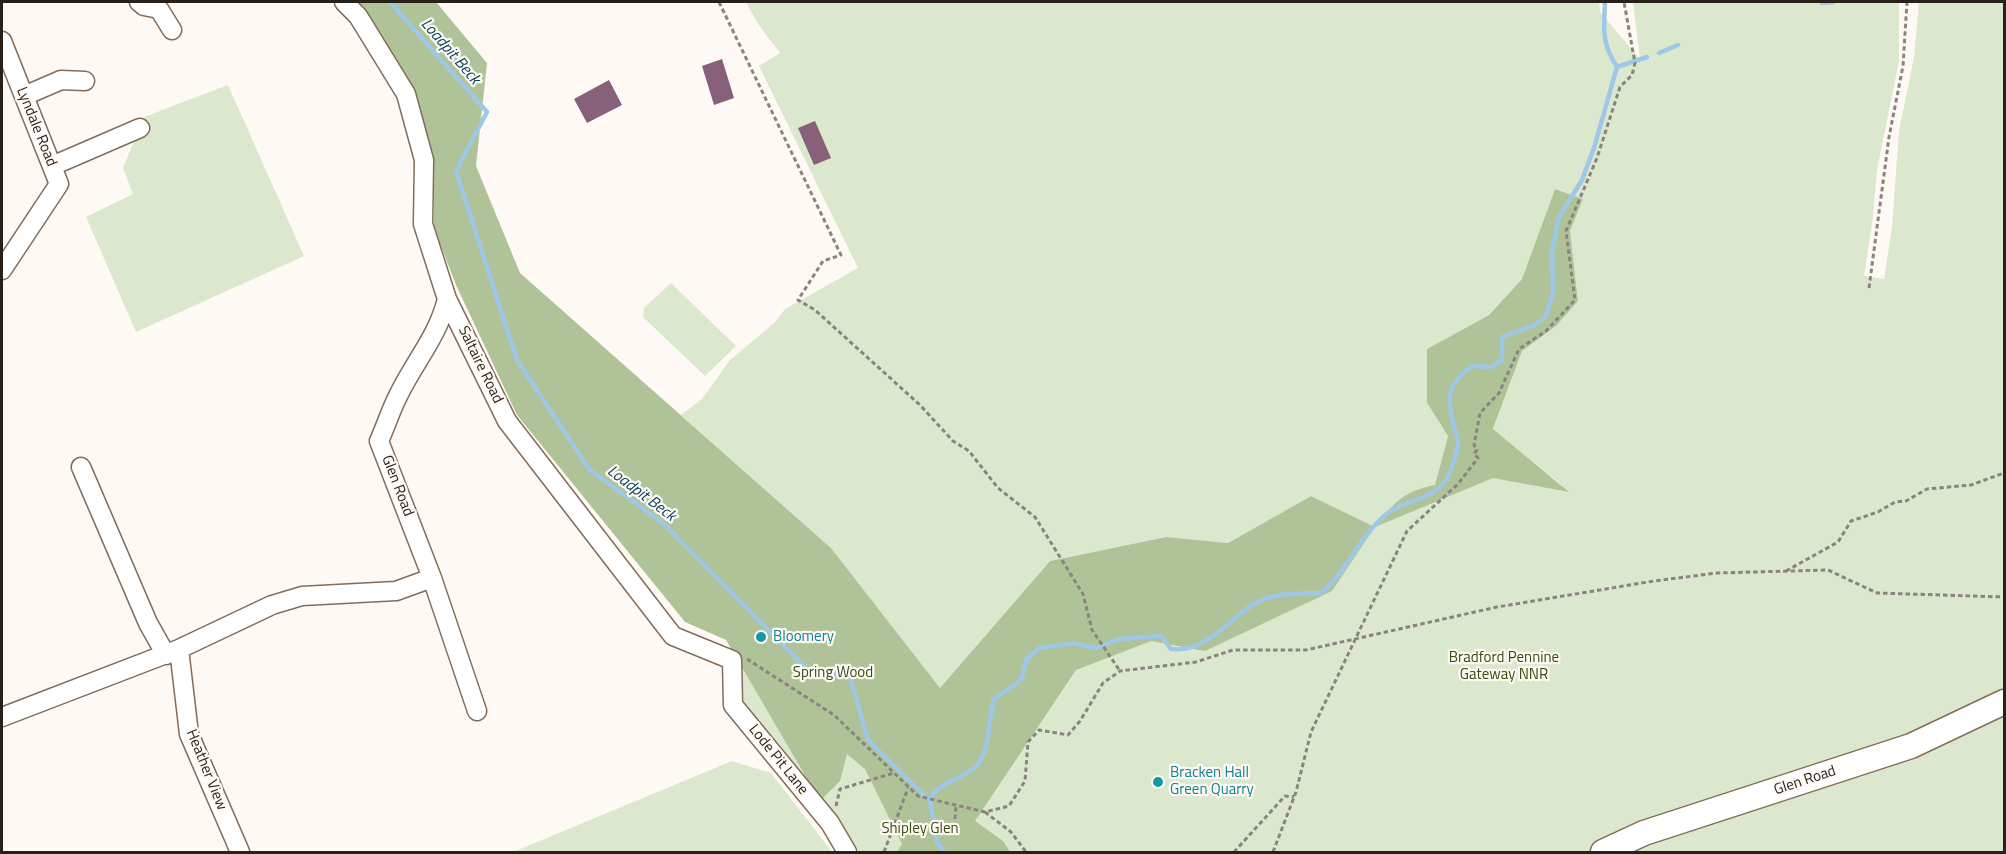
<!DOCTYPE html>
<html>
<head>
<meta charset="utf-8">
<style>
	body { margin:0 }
	#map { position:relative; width:2006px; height:854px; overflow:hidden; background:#fef9f5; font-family:"Titillium Web",sans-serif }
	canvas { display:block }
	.frame { position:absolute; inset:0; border:3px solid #292019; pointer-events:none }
</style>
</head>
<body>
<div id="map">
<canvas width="2006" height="854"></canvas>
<div class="frame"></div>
</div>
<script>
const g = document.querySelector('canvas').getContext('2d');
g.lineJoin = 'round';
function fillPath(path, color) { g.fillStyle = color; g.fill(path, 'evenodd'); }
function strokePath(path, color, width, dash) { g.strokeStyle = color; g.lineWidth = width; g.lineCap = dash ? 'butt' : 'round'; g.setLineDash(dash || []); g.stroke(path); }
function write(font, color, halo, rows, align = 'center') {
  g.font = font + ' "Titillium Web",sans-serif'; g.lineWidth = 4.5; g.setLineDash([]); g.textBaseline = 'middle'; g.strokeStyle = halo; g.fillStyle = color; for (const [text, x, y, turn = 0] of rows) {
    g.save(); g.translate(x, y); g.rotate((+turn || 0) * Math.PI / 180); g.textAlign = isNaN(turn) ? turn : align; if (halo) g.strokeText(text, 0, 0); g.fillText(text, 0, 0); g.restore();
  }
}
const green = new Path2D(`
	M746 2H1599L1600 12 1640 59 1633 2H1899V61L1877 170 1873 217 1864 276 1884 279 1892 227 1899 131 1914 57 1919 2H2004V852H850L741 709 740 667 744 665 826 716 1029 683 1375 527 1311 496 1228 543 1166 537 1050 561 940 688 831 548 681 415 702 399 730 360 774 323 785 309 858 268 759 66 780 53 758 24ZM1555 189 1583 199 1570 231 1578 301 1556 326 1522 351 1493 430 1563 486 1456 424 1438 473 1448 436 1427 403V349L1489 315 1522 279Z
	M228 85 304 256 136 332 86 217 133 194 123 168 144 117Z
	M671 283 736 346 705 376 643 317 644 308Z
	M732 761 771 773 832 852H513Z`);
const forest = new Path2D(`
	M356 2H436L487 63 476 166 520 273 831 548 940 688 1050 561 1166 537 1228 543 1311 496 1375 527C1395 501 1403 492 1435 485L1448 436 1427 403V349L1489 315 1522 279 1555 189 1583 199 1570 231 1578 301 1556 326 1522 351 1493 429 1569 492 1493 478 1375 527 1332 591 1205 651 1151 641 1076 670 975 821 1003 841 1010 852H897L902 844 865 769 847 754 840 781 820 801 726 640 685 622 517 415 456 285 434 228V165L419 108Z`);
const stream = new Path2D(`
	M390 2 487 112 456 171 517 360 590 470 664 524 808 670 850 677 868 740 930 801 937 842 944 852
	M1822 3 1833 2
	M1659 53 1678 45
	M1617 67 1647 57
	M930 801C934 782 968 778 978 764 991 747 988 719 994 699L1017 683 1022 678 1026 660 1039 648 1074 643 1096 648 1119 639 1161 636 1171 649C1206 653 1226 622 1252 605 1272 592 1297 594 1321 593 1349 570 1359 535 1388 513 1407 499 1439 499 1449 474 1452 466 1458 452 1458 443 1458 438 1455 431 1454 426 1446 396 1447 386 1471 366L1491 367 1502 360V337L1533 326 1546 316 1553 293 1552 250 1559 217 1582 180 1594 148 1617 67C1601 42 1604 30 1605 2`);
const building = new Path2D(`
	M722 59 734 98 714 105 702 66Z
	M609 80 622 105 587 123 574 99Z
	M815 121 831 158 814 165 798 128Z`);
const path = new Path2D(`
	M719 2 841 255 823 261 798 300 815 310 920 405 953 441 969 451 998 488 1035 517 1083 594 1092 630 1120 671
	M1869 288 1889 137 1903 66 1907 2
	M1786 571 1838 542 1851 521 1878 512 1895 502 1906 501 1927 489 1971 485 2004 473
	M747 659 834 715 918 796 985 812 1009 806 1025 781 1028 742 1039 730 1068 735 1080 721 1103 683 1120 671 1196 662 1233 650H1306L1497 607 1654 581 1717 573 1828 570 1877 593 2004 597
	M836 806 840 789 894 773
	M985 812 1011 832 1026 852
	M955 819 956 806
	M884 852 908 788
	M1234 852 1285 796 1294 797
	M1273 852 1296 792 1311 732 1407 531 1458 484 1478 458 1474 454 1477 450 1474 445 1480 413 1499 393 1519 349 1546 331 1575 300 1566 231 1597 158 1620 87 1632 75 1635 63 1624 2`);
const street = new Path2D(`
	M139 2 144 6 159 9 172 30
	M344 2 358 16 406 94 424 160 423 224 447 299 507 421 673 636 732 660 733 705 830 823 847 852
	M2 41 59 184 2 270
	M24 96 61 80 85 81
	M52 166 140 128
	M447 299C438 336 415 361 399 394 391 409 386 426 379 441L432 578 477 711
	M81 467 148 623 166 655
	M179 649 189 734 240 852
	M2 717 179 649 272 605 302 596 396 591 432 578`);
const secondary = new Path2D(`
	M1603 852 1644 833 1911 746 2004 702`);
const markers = [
	[761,637,6,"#0f9aa8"],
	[1158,782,6,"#0f9aa8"]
];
const streetNames = [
	["Lyndale Road",36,127,68],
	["Saltaire Road",480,365,64],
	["Glen Road",397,486,69],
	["Lode Pit Lane",778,760,51],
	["Heather View",206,770,68],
	["Glen Road",1805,781,-18]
];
const cultureNames = [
	["Bloomery",773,637],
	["Bracken Hall",1170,773],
	["Green Quarry",1170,790]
];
const parkNames = [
	["Bradford Pennine",1504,658],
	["Gateway NNR",1504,675],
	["Spring Wood",833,673],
	["Shipley Glen",920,829]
];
const waterNames = [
	["Loadpit Beck",450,52,49],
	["Loadpit Beck",641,494,37]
];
fillPath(green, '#dce8cd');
fillPath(forest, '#b0c398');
strokePath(stream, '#9dc8e6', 4.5);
fillPath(building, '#876079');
strokePath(street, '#836d5a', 21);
strokePath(secondary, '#836d5a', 27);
strokePath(path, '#8a837e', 3, [4.5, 3]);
strokePath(street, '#fff', 18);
strokePath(secondary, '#fff', 24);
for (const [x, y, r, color] of markers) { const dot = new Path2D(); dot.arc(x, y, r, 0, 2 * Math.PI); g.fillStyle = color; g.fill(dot); strokePath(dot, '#fef9f5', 2); }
write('15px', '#292019', '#fef9f5', streetNames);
write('15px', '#0d838f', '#fef9f5', cultureNames, 'left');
write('15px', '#374d0c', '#fef9f5', parkNames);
write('italic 16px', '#0b415e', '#fef9f5', waterNames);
</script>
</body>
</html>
